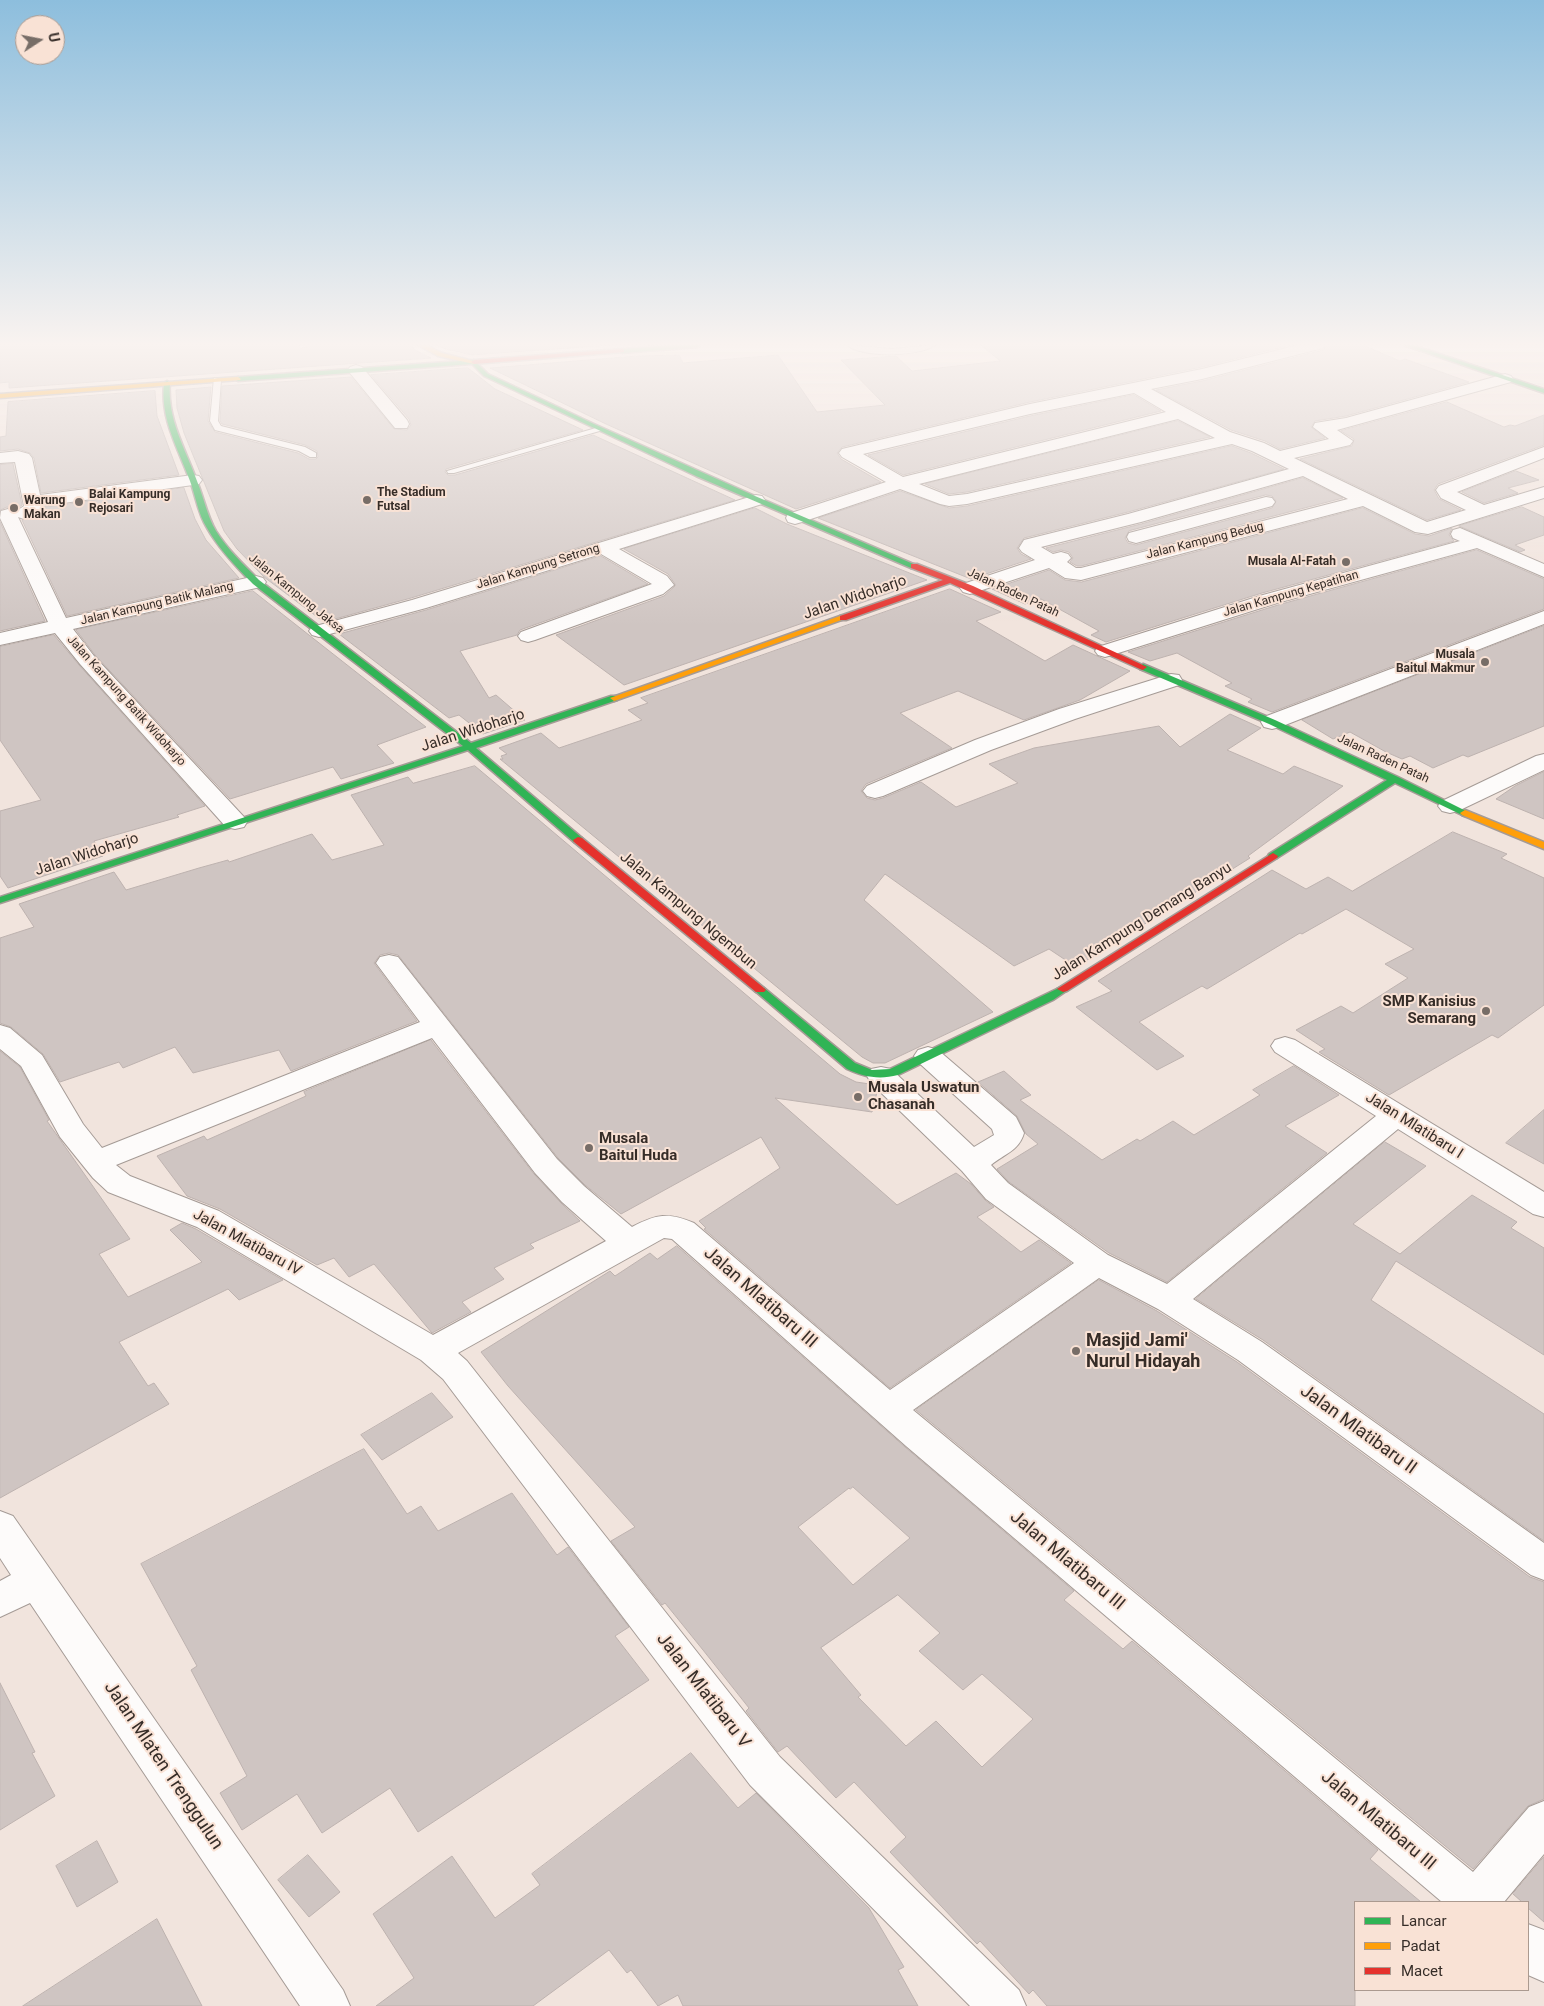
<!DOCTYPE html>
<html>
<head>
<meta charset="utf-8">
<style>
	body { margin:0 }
	#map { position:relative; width:1544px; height:2006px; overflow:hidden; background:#f1e4dd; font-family:Roboto,sans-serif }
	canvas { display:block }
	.legend { position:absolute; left:1354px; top:1901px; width:175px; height:90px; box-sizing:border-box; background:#f9e2d5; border:1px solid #ab9a90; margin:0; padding:6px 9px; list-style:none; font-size:15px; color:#362d28 }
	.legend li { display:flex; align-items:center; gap:10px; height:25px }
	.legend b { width:25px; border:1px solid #ab9a90 }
	.north { position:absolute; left:15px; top:15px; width:50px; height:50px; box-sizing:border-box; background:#f9e2d5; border:1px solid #ab9a90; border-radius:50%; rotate:79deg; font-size:14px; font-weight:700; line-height:20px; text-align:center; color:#362d28 }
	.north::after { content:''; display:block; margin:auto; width:18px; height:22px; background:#776d67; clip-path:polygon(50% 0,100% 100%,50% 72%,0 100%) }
</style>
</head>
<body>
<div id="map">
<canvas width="1544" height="2006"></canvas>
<ul class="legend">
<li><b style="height:6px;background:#30b455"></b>Lancar</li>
<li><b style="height:6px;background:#ff9f0a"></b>Padat</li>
<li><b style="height:6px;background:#e5322d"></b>Macet</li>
</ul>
<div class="north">U</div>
</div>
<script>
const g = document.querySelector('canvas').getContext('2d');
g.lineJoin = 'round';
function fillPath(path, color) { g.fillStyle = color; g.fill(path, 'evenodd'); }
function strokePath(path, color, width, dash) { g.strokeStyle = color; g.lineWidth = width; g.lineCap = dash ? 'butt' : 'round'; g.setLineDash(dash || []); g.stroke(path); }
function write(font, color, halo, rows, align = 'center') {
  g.font = font + ' Roboto,sans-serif'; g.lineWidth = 4; g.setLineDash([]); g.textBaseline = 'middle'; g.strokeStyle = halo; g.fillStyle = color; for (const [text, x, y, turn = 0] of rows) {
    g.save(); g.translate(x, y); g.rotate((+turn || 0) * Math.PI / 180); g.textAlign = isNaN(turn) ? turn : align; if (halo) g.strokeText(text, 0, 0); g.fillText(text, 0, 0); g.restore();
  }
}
const building = new Path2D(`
	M0 345H299L300 348 321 345H411L415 350 431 358 9 388V382L0 383Z
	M437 345H610L472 355 446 349Z
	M981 345H1291L1202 367 1030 402 842 447 837 453 841 459 881 482 796 509 606 424 490 368 637 356 679 355 683 363 778 355 817 412 885 405 841 360 896 356 912 371 1000 361Z
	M1328 345H1363L1400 361 1405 359 1469 382 1346 416 1315 421 1311 427 1325 438 1280 449 1265 441 1231 430 1156 390 1202 381 1323 350Z
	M468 368 495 389 583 430 446 469 445 472 448 475H455L593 435 735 500 411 598 324 622 264 577 237 549 224 531 184 433 177 408 176 390 211 387 208 421 215 432 298 453 309 459H316L318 457 317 451 305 445 222 424 220 421 222 386 351 377 394 429 407 430 411 425 409 419 371 375Z
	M155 391 157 416 179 475 41 493 34 458 30 453 18 449 0 451V437L6 436 8 402Z
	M1134 395 1161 411 903 475 868 455 1030 416Z
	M1447 402 1504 427 1510 425 1515 426 1544 415V445L1438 484 1434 490 1439 499 1461 510 1427 520 1300 459 1352 446 1354 439 1341 431Z
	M1178 421 1210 437 967 492 949 494 925 484Z
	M1232 446 1251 453 1284 469 1128 512 1024 538 1017 548 1021 554 1031 559 971 579 818 518 900 491 949 508 967 506Z
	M13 464 22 505 15 510 7 507 0 510V465Z
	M1516 471 1539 480 1508 488 1518 493 1484 503 1462 492Z
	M1303 478 1343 498 1081 566H1077L1070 562 1073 558 1069 552 1061 550 1053 552 1046 548 1141 524ZM1266 495 1272 496 1276 501 1272 508 1136 545 1128 543 1125 538 1129 531Z
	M184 488 195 519 206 540 239 578 67 616 22 520 41 515 43 508Z
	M1522 507 1544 517V535L1515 545 1525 550 1520 552 1459 526Z
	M755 508 787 524 927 580 624 685 556 635 664 596 675 586V584L668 574 624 549Z
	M1363 508 1415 534 1429 536 1452 528 1449 535 1454 541 1262 593 1106 642 1091 635 1099 631 1041 599 1025 604 992 589 1049 570 1065 580 1081 582Z
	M0 522 45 621 0 631Z
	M1477 550 1544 579V609L1272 712 1248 702 1252 699 1225 686 1232 683 1177 653 1150 661 1128 652 1278 605Z
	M601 556 648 584 520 630 517 635 460 651 489 698 496 695 525 720 483 734 459 715 449 718 339 634 426 610Z
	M950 589 1001 612 976 621 1045 661 1073 645 1130 671 1080 700 1024 720 958 691 900 713 952 748 866 784 861 791 867 798 875 800 883 798 921 782 956 807 1018 783 989 764 1034 748 1159 726 1180 747 1230 714 1261 728 1227 750 1283 774 1294 766 1343 786 1248 856 1250 858 1076 967 1049 949 1014 966 885 874 864 900 993 1012 885 1063H873L862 1057 500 759H503L501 756 507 754 499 748 541 733 559 748 642 720 628 710 648 703 641 698Z
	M253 591 426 727 377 745 394 763 341 779 333 767 230 799 95 655 76 630Z
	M1544 626V726L1468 757 1463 755 1433 768 1410 756 1402 759 1386 752 1350 732 1333 739 1302 720Z
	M54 635 79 665 205 806 177 815 179 817 94 841 103 856 8 888 0 876V811L41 800 0 740V647Z
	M475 766 840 1074 856 1082 870 1084 877 1092 872 1112 775 1098 897 1205 956 1173 971 1184 985 1200 994 1207 977 1217 1021 1252 1039 1240 1071 1263 890 1388 704 1229 706 1228 699 1221 780 1168 761 1137 621 1214 585 1185 558 1158 398 955 389 953 380 955 374 963 417 1021 291 1071 279 1050 193 1073 175 1047 123 1068 119 1062 60 1082 43 1054 11 1027 0 1023V938L34 927 19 904 114 872 126 890 199 868 228 860 229 862 312 834 332 860 384 845 351 795 408 777 413 783Z
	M1544 772V819L1496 799 1515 786Z
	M1453 832 1507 854 1501 858 1544 878V1005L1498 1038 1492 1035 1389 1095 1319 1052 1325 1049 1296 1030 1341 1006 1353 1013 1408 978 1385 964 1414 949 1346 909 1302 934 1300 933 1207 989 1202 986 1139 1022 1184 1056 1157 1070 1076 1007 1112 991 1098 981 1272 870 1306 889 1328 877 1352 891Z
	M431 1040 534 1174 561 1203 580 1221 530 1244 534 1248 494 1268 504 1279 462 1302 471 1312 432 1333 374 1264 349 1277 334 1258 317 1265 220 1209 187 1196 157 1156 204 1136 207 1140 306 1096 304 1092Z
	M0 1051 20 1067 49 1120 47 1121 130 1239 99 1254 128 1297 202 1262 170 1230 182 1223 196 1229 283 1280 239 1300 228 1289 119 1342 148 1386 154 1383 169 1404 0 1498Z
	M1294 1066 1339 1095 1285 1126 1327 1153 1167 1282 1109 1253 1009 1182 997 1169 1038 1144 1026 1134 1017 1116 978 1082 1004 1071 1031 1095 1020 1100 1102 1160 1137 1139 1140 1141 1173 1121 1194 1135 1260 1095 1253 1090Z
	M1544 1110V1164L1506 1143Z
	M1385 1142 1426 1166 1353 1224 1400 1254 1472 1195 1517 1222 1511 1228 1544 1248V1355L1396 1261 1371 1300 1544 1414V1541L1263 1340 1196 1299Z
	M677 1246 905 1447 1074 1591 1064 1600 1123 1649 1132 1641 1378 1850 1370 1859 1421 1902H1355V2006H1047L1033 1990 1029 1994 980 1941 977 1944 890 1852 906 1837 854 1782 836 1798 787 1746 778 1752 746 1711 749 1708 703 1650 665 1603 662 1605 611 1541 635 1527 508 1386 481 1352 610 1271 615 1276 650 1253 657 1259ZM853 1487 910 1538 853 1585 798 1527 849 1488 850 1489ZM898 1595 940 1633 919 1651 963 1690 982 1674 1033 1719 982 1767 936 1721 906 1746 858 1697 861 1695 821 1648Z
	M1099 1280 1157 1311 1237 1362 1530 1577 1544 1582V1799L1528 1806 1473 1869 916 1410Z
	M432 1393 453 1417 382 1460 361 1435Z
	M364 1449 407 1514 421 1506 438 1531 512 1493 557 1555 568 1547 629 1627 615 1636 649 1680 418 1832 390 1788 322 1833 297 1794 242 1830 220 1793 247 1776 191 1670 197 1666 141 1564Z
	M0 1683 35 1752 32 1753 55 1796 0 1830Z
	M691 1753 738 1808 756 1793 869 1908 904 1967 898 1970 918 2006H683L678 1995 658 2006 631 1970 627 1973 609 1950 533 2006H376L414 1978 373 1914 452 1856 495 1918 540 1885 532 1874Z
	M97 1841 118 1882 77 1907 56 1866Z
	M308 1855 340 1892 309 1917 278 1880Z
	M1544 1857V1922L1528 1908V1902H1522L1513 1894Z
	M157 1919 202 2006H23Z`);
const lane = new Path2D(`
	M847 345 891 349 935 345C919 357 863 358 847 345Z
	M214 378 221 380 218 421 221 426 305 447 316 453V457H310L299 451 215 430 210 421Z
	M596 428 603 430 454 473H448L447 471Z`);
const street = new Path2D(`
	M1299 345H1326L1323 348 1202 379 1151 389 1230 432 1264 443 1280 451 1329 439 1313 427 1315 423 1346 418 1505 374 1511 376 1513 379 1511 382 1337 430 1353 441 1350 445 1294 458 1427 522 1466 510 1441 498 1436 490 1439 486 1544 447V458L1457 492 1484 505 1544 487V498L1428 534 1415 532 1363 506 1081 580 1065 578 1049 568 970 594 963 592 960 588 963 584 1035 560 1022 552 1019 548 1024 540 1128 514 1289 469 1252 451 1232 444 967 504 949 506 940 504 900 489 802 522 795 524 788 522 786 518 788 514 886 482 842 457 839 453 842 449 1030 404 1202 369ZM1134 393 1166 412 903 477 863 454 1030 414ZM1178 419 1215 438 967 494 949 496 919 484ZM1303 476 1348 499 1081 568H1076L1067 562 1071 558 1068 554 1061 552 1053 554 1041 547 1141 522Z
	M356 365 362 367 407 420 409 424 407 428H395L350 373 348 370 350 367Z
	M18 451 29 454 32 458 40 495 193 475 199 476 202 480 199 484 193 485 42 506 40 513 24 519 18 517 66 618 256 576 263 578 266 582 263 586 256 588 73 629 94 656 244 817 247 822 244 827 235 829 226 827 80 664 55 633 0 645V633L48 622 0 518 1 511 8 509 15 512 24 506 15 462 0 463V453Z
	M756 495 762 496 765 500 762 504 619 549 667 576 674 585 663 594 535 640 528 642 521 640 518 636 521 632 652 584 601 554 426 608 326 635 319 637 312 635 309 631 312 627 412 600Z
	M1266 497 1272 498 1275 502 1272 506 1136 543 1129 541 1127 537 1129 533Z
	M1460 528 1544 564V577L1477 548 1277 603 1112 655 1105 657 1098 655 1095 651 1098 647 1263 595 1460 541 1453 538 1451 534 1453 530Z
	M1544 611V624L1280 727 1272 729 1264 727 1261 722 1264 717Z
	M1171 674 1179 675 1182 680 1179 685 1075 719 991 750 883 796 875 798 867 796 863 791 867 786 975 740 1059 709Z
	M1544 754V770L1458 811 1450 813 1442 811 1438 806 1442 801 1536 756Z
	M389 955 398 957 557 1159 584 1186 632 1227C657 1214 668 1212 694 1223L890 1390 1074 1263 986 1199 962 1171 871 1083 867 1076 871 1069 881 1067 891 1069 974 1147 994 1135 992 1129 918 1062 914 1056 918 1050 928 1047 938 1050 1016 1117 1024 1133C1019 1151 1004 1154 991 1165L1008 1183 1108 1255 1167 1284 1376 1116 1275 1052 1271 1046 1275 1040 1285 1037 1295 1040 1544 1192V1217L1533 1214 1398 1129 1193 1299 1262 1342 1544 1543V1580L1531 1575 1238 1360 1158 1309 1099 1278 913 1410 1473 1872 1529 1807 1544 1801V1854L1504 1902H1442L906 1446 672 1239 664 1238 458 1353 467 1361 780 1757 1019 1990 1026 2006H970L750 1785 443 1379 421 1360 197 1227 108 1192 93 1178 60 1137 21 1066 0 1049V1025L10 1028 42 1055 83 1124 102 1148 420 1022 376 963 380 957ZM432 1038 535 1173 562 1202 606 1241 433 1335 219 1211 130 1176 116 1165Z
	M0 1511 13 1516 343 1990 350 2006H300L30 1603 0 1617V1581L11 1575 0 1558Z
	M1528 1924 1544 1930V1982L1528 1975Z`);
const fast = new Path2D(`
	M673 345H700L697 347 622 353 619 351 622 349Z
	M1404 345H1413L1544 389V393Z
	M474 360 488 374 594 424 755 496 918 566 911 568 696 476 484 376 472 364 238 381 235 379 238 377Z
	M167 381 170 383C167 419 185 448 197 481 204 498 207 516 216 531 228 550 244 565 259 580L471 743 611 696H617V700L476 748 582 838 583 840 582 842H574L468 750 0 903V897L463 746 253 584C236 567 219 549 207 528 198 514 196 497 190 481 178 448 160 419 164 383Z
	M1143 664 1275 720 1398 777 1470 813 1465 816 1462 815 1395 783 1277 858H1269L1268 856 1269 854 1387 780 1269 724 1140 669 1139 667Z
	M1063 986 1069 989 1053 1000 898 1075C879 1080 864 1077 847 1069L754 990 756 988H764L855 1063 872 1070 890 1069Z`);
const slow = new Path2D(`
	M418 345H426L442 353 477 362 474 364 438 356Z
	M238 377 241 379 240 380 0 398V394Z
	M840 616H846L847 618 617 700 614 701 610 698Z
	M1465 810 1544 842V849L1462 815 1460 813Z`);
const jam = new Path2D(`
	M622 349 624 350V352L474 364 471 362 474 360Z
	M911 564H917L973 586 1147 667 1143 670 1140 669 950 583 846 620H840V616L943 580 911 568Z
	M578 837 582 838 764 988 766 990 764 992H756L574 842 573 840Z
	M1273 853 1278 856 1277 858 1067 991 1063 992 1057 989Z`);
const markers = [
	[367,500,5,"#776d67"],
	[79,502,5,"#776d67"],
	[14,508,5,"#776d67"],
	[1346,562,5,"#776d67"],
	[1485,662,5,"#776d67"],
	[1486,1011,5,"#776d67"],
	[858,1097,5,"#776d67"],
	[589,1148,5,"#776d67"],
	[1076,1351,5,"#776d67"]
];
const farPoinames = [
	["The Stadium",377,493],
	["Futsal",377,507],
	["Balai Kampung",89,495],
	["Rejosari",89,509],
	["Warung",24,501],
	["Makan",24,515],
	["Musala Al-Fatah",1336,562,"right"],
	["Musala",1475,655,"right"],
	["Baitul Makmur",1475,669,"right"]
];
const farStreetnames = [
	["Jalan Kampung Bedug",1205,541,-14],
	["Jalan Kampung Setrong",538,567,-17],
	["Jalan Raden Patah",1013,593,25],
	["Jalan Kampung Jaksa",296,594,39],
	["Jalan Kampung Kepatihan",1291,594,-16],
	["Jalan Kampung Batik Malang",157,604,-13],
	["Jalan Kampung Batik Widoharjo",126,701,48],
	["Jalan Raden Patah",1383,759,25]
];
const streetNames = [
	["Jalan Widoharjo",855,598,-19],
	["Jalan Widoharjo",473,731,-18],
	["Jalan Widoharjo",87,855,-18],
	["Jalan Kampung Ngembun",688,911,40],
	["Jalan Kampung Demang Banyu",1142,922,-32],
	["Jalan Mlatibaru I",1414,1126,32],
	["Jalan Mlatibaru IV",247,1243,29]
];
const poiNames = [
	["SMP Kanisius",1476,1002,"right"],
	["Semarang",1476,1019,"right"],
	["Musala Uswatun",868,1088],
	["Chasanah",868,1105],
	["Musala",599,1139],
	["Baitul Huda",599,1156]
];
const nearStreetnames = [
	["Jalan Mlatibaru III",760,1298,41],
	["Jalan Mlatibaru II",1358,1430,36],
	["Jalan Mlatibaru III",1067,1561,40],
	["Jalan Mlatibaru V",703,1691,52],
	["Jalan Mlaten Trenggulun",163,1766,56],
	["Jalan Mlatibaru III",1378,1821,40]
];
const nearPoinames = [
	["Masjid Jami'",1086,1341],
	["Nurul Hidayah",1086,1362]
];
fillPath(building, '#cfc5c2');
strokePath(building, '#bdb2af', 1);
strokePath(lane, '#a59b96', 2);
strokePath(street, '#a59b96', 2);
strokePath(fast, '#a59b96', 3);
strokePath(slow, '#a59b96', 3);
strokePath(jam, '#a59b96', 3);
fillPath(lane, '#fdfbfa');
fillPath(street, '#fdfbfa');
fillPath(fast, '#30b455');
fillPath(slow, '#ff9f0a');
fillPath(jam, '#e5322d');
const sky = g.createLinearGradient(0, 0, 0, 626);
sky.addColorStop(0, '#8dbedd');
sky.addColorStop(0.55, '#f9f3f0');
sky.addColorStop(1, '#f9f3f000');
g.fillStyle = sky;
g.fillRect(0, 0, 1544, 626);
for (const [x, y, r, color] of markers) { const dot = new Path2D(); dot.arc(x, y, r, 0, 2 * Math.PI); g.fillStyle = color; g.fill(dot); strokePath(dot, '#f9e2d5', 2); }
write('bold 12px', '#362d28', '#f9e2d5', farPoinames, 'left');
write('12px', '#362d28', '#f9e2d5', farStreetnames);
write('15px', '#362d28', '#f9e2d5', streetNames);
write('bold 15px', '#362d28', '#f9e2d5', poiNames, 'left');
write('18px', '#362d28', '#f9e2d5', nearStreetnames);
write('bold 18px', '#362d28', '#f9e2d5', nearPoinames, 'left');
</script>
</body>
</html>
